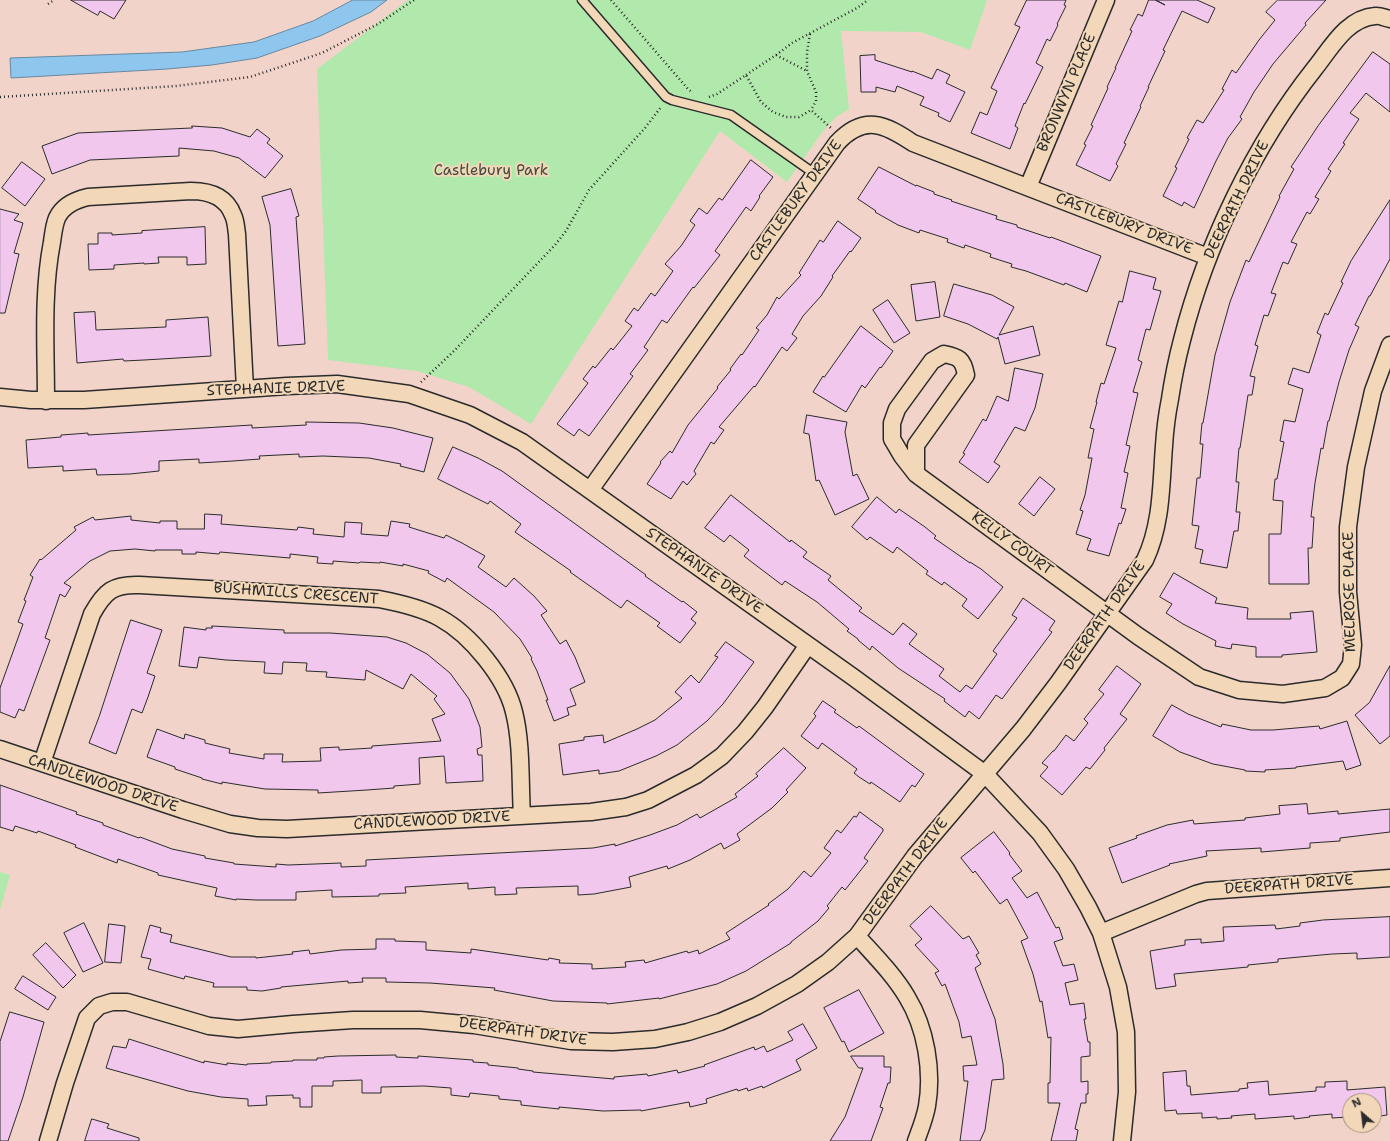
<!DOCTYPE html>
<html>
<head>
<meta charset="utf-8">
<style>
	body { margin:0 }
	#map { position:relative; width:1390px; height:1141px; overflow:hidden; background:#f2d3c9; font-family:"Shantell Sans",sans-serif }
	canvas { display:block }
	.north { position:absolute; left:1342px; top:1093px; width:40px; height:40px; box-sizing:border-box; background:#f2d8b9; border:1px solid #a29380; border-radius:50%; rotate:332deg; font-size:11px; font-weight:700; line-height:16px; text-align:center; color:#2b2b2b }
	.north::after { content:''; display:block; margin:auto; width:14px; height:18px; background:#2b2b2b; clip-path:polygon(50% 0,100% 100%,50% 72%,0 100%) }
</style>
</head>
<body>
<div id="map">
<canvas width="1390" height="1141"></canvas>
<div class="north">N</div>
</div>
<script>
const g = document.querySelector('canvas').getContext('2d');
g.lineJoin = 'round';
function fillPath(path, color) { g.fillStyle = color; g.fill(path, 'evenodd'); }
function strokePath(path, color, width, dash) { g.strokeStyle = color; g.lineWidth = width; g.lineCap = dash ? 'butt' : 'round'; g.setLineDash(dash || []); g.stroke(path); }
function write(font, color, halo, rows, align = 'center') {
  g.font = font + ' "Shantell Sans",sans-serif'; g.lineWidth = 4; g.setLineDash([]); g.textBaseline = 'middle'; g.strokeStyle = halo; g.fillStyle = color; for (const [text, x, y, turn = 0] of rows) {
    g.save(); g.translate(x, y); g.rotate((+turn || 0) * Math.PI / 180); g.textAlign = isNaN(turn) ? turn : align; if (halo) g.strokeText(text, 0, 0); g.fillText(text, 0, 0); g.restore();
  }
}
const green = new Path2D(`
	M408 0H987L970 50 921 32 841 31 849 109 836 117 823 131 787 182 720 131 531 424 469 387 417 371 328 360 317 69Z
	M0 872 10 875 0 910Z`);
const water = new Path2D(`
	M353 0H387L371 12 320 36 257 58 212 65 167 69 11 78 10 58 182 52 254 42 313 21Z`);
const building = new Path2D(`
	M71 0H126L114 19 100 11 98 15Z
	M1027 0H1066L1064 5 1066 6 1057 24 1058 25 1050 41 1047 39 1036 63 1043 67 1025 104 1024 103 1015 126 1018 128 1010 149 971 133 980 112 987 115 997 91 991 88 1020 27 1015 25Z
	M1149 0H1155L1165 5 1156 0H1197L1215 8 1208 23 1182 11 1163 50 1165 51 1148 87H1149L1140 106 1141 107 1124 143 1126 144 1116 164 1118 166 1110 181 1076 165 1086 145 1084 144 1093 126 1091 125 1108 88 1107 87 1116 68H1115L1132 31 1130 30 1138 14 1142 16Z
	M1278 0H1326L1305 23 1306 25 1273 64 1254 92 1240 117 1242 119 1228 138 1216 161 1194 208 1184 202 1182 206 1163 196 1177 168 1175 167 1189 139 1187 138 1197 120 1203 123 1224 90 1222 89 1232 70 1236 73 1259 40 1275 20 1266 12Z
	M1373 52 1390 64V112L1366 93 1350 113 1359 119 1343 143 1345 144 1328 169 1331 171 1315 197 1319 199 1310 214 1307 212 1291 242 1297 244 1288 264 1283 262 1271 293 1276 294 1268 316 1264 315 1255 345 1258 346 1250 376 1255 377 1252 395H1248L1240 448H1239L1236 482H1239L1236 512H1240L1238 531H1234L1227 568 1200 563 1203 550 1195 548 1199 526 1192 525 1197 478H1200L1203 444H1200L1202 423H1203L1215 355 1230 302 1246 260 1249 262 1280 197 1279 196 1294 169 1291 167 1318 126Z
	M875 55V60L912 72V71L932 79 937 69 950 75 946 83 965 92 950 122 938 116 939 113 920 105 924 97 897 86 895 92 876 87V92H861L860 56Z
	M192 126 222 128 250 137 257 129 270 139 267 143 283 156 265 178 239 158 214 151 179 148V156L90 160 52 174 42 146 78 133 192 128Z
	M751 160 773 177 759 196 760 197 751 211 746 207 715 251 720 255 694 288 693 287 667 323 662 320 644 347 648 350 630 374 633 376 589 436 579 429 574 436 557 424 588 383 583 379 593 366 595 368 611 348 613 350 632 326 625 321 634 308 638 311 651 293 655 296 673 271 665 264 681 246 695 225 690 221 699 208 707 214 719 198 722 200Z
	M22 162 45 179 25 206 2 188Z
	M879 167 916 186V185L934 192V194L952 200 951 201 997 216 996 219 1017 225V227L1050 238 1051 237 1101 256 1087 292 1065 283 1064 285 1026 271 1011 267 1012 264 990 257 991 254 965 245 964 248 947 242 948 239 920 230 919 233 898 225 875 212 876 211 858 199Z
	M291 189 299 216 296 217 305 344 278 346 270 225 262 197Z
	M1390 200V259L1370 296H1369L1355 325 1359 327 1349 350 1339 382 1329 421H1328L1323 449 1321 448 1315 483 1311 517H1314L1312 548H1308L1309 584H1269V534H1281L1283 501 1273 500 1275 479H1277L1284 442 1280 441 1284 420 1295 422 1303 389 1288 384 1293 368 1309 373 1321 335 1317 333 1325 313 1328 315 1343 283 1341 282 1351 261Z
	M0 209 19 214 14 220 23 223 14 253 19 254 5 313H0Z
	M838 221 861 238 851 252 850 251 832 276 833 277 821 296 803 316 792 334 797 338 787 351 782 347 755 387 754 386 719 427 724 430 714 444 711 442 694 471 696 474 687 485 683 481 671 499 647 484 661 463 660 462 670 451 672 453 688 425 718 388 717 387 731 370 730 369 741 354 742 355 759 330 756 328 767 315 777 297 779 299 801 275 799 273 820 240 823 242Z
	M205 227 206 264 187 265V257H158L159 263 144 264V263L114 265V269L89 270 88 244H98V233H112V235L142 233V231Z
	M1130 271 1156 278 1153 289 1161 291 1150 330 1146 329 1138 360 1142 362 1133 392 1138 393 1126 445 1130 446 1124 472 1128 473 1121 508 1126 509 1121 524 1119 523 1109 556 1087 550 1091 539 1076 534 1083 511 1080 510 1085 495 1092 458H1088L1094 429 1090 428 1097 402H1096L1101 383 1104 384 1116 348 1106 345 1119 301 1122 302Z
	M935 282 940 317 916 321 911 285Z
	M954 284 992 295 1014 307 999 335 1033 326 1040 355 1005 364 998 337 997 339 968 324 944 316Z
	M888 300 910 333 894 343 873 310Z
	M95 312 96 330 166 327V320L208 317 211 356 144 360 124 361 123 359 77 363 74 313Z
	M861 326 893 351 881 368 880 367 865 388 862 385 846 412 813 392 823 376 824 377Z
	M1015 368 1043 374 1035 408 1025 431 1015 427 994 462 1000 466 988 483 959 462 965 454 963 453 983 419 986 421 997 396 1008 401Z
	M807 415 847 422 845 432 853 476 857 474 869 499 835 515 819 480 816 481 809 434 804 433Z
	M306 422 359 423 393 428 433 438 424 472 400 466 401 464 369 458 323 456 299 457V454L259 456 260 459 233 461 199 463V459L159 461V471L130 474 97 475 96 469 63 471V466L28 468 26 440 61 437V435L75 434 88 433V435L252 425V428L306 425Z
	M453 447 478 458 502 471 646 575 645 576 682 602 683 601 697 612 691 619 696 623 680 643 657 626 660 623 627 600 621 608 570 572 571 571 515 532 521 524 490 501 488 504 438 479Z
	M1040 477 1055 489 1034 516 1019 504Z
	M731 495 790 542 791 540 807 552 803 557 831 576 828 580 862 608 859 611 893 635 903 623 917 634 909 644 944 669 939 676 960 692 966 685 972 689 997 654 993 651 1017 618 1012 615 1023 598 1055 621 1049 630 1052 632 1002 699 996 695 979 719 969 711 965 717 944 701 945 699 898 668 872 646 870 650 858 640V639L847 631 849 629 817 602 785 581 782 585 749 560 744 556 749 550 730 535 724 542 705 528Z
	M877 497 896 513 899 509 925 527 936 536 934 538 970 563V562L981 569 1003 587 978 619 962 606 967 599 944 582 942 585 926 574 928 571 897 547 893 553 870 537 867 540 852 527Z
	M205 514 222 515 221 524 297 530 298 527 314 529 313 534 344 537 345 522 362 523 361 534 388 536 391 521 410 524 409 527 444 538 446 535 462 543 485 556 478 567 506 587 514 578 534 596 547 611 541 615 560 644 566 640 575 657 585 682 570 689 576 705 567 708 569 715 554 721 546 700H548L537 671 531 659 532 658 520 639 494 612 447 578 445 582 428 573 429 571 403 564V566L380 562V563L360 562 359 563 333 561V564L317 563 318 557 290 554V558L220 552 219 554 196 552V554H182V550H155V551L135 549 110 551 90 561 64 583 71 587 65 597 60 594 45 638 50 640 24 711 19 709 15 718 0 712V688L23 624 18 622 26 601 24 600 33 577 30 575 40 559 41 560 76 530 74 527 93 517 95 520 131 516V520L160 523V521H177V529H204Z
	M1174 573 1217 598 1215 603 1248 608 1247 619H1291L1290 613 1313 611 1317 652 1282 655V657H1256V647L1232 644 1231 649 1215 646 1216 641 1183 624 1166 613 1172 604 1160 597Z
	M131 620 162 630 147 673 155 676 148 697 142 713 132 709 116 754 89 743 99 717Z
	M212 626 284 630V633H330L387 637 406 643 427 654 450 673 469 699 480 727 482 747 477 749 478 755H482L483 781 446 783 444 756 419 758 420 784 394 786V788L367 790 318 793V790L265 789 222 782V784L202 779V778L175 769V767L147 757 157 729 184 739 185 734 205 740V743L230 749 229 753 264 759V754H283L282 762 321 761 320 748 339 747V750L372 748V746L399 744 441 741 432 719 445 714 434 699 437 696 411 674 403 689 366 670 365 680 326 677 327 672 306 671 307 663 283 662 282 674 264 673 265 662 226 660 199 657 197 668 179 666 184 627 206 630V628H212Z
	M726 642 754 662 723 704 707 721 677 745 656 756 619 771 599 774V770L563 775 559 744 584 740V737L603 735 604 743 637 729 655 720 682 698 675 692 691 675 699 683 718 657 715 656Z
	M1117 666 1141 684 1120 714 1127 719 1104 748 1105 750 1090 769 1086 767 1062 795 1040 776 1048 767 1042 763 1053 751H1054L1066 735 1074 741 1088 723 1084 719 1104 694 1099 690Z
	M1390 666V736L1380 744 1355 715 1369 703Z
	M823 701 836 710 834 712 857 728 859 726 924 774 915 787 912 785 900 802 871 782 870 784 859 777 854 773 857 769 822 743 818 749 801 736 816 716 814 714Z
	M1172 705 1188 714 1221 727 1222 724 1251 730H1273L1319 726 1320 729 1347 721 1361 765 1346 770 1343 761 1296 767V768L1265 770V772L1245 771V770L1213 764 1180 752 1153 736Z
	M784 748 806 768 786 790 788 792 772 808 737 834 740 840 724 849 721 843 690 860 668 869 667 866 629 877 631 887 594 894 578 895V886L516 888 517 894 495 895V887L468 889V883L405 887 406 893 379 894V896L332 897V890L296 892V900H256L236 899V900L215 896 217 888 158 875V873L118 859 117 863 75 847 76 845 38 831 37 833 15 826 13 831 0 827V785L77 812 76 814 103 823V825L139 838 140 837 172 849 205 856V858L234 863V864L276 867V864L288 865 341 863V867L366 866V860L593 848 615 844V846L650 835 677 825 697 814 700 818 737 797 735 794 758 776 756 774Z
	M1307 804 1308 814 1338 811V814L1390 809V832L1340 838V841L1310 843V848L1261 852V848L1206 851 1207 856 1169 864 1170 865 1122 883 1109 848 1137 838 1136 836 1167 825 1193 820 1194 824 1245 820V818L1280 814 1279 806Z
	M860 812 883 829V831L864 858 868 861 845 890 842 887 827 906 829 908 818 921 791 942V943L746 971 717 984 659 999V998L607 1004V1003L553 1001 494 990 495 988 430 983 386 982V978H362L363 982 348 983V981L281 987V988L262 991 247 990V987H213L214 983 185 976 184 979 148 969 151 959 141 957 150 925 161 928 160 932 172 935 170 942 231 957H256V958L293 954 292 952 309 950 310 954 341 950 376 949V939H395V941L426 942V950L471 953V949L548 960 549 958 560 960 559 963 592 964V969L626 967 625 962 644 960 645 963 687 951 688 953 698 950 699 954 730 939 726 933 769 905 768 904 788 889 804 871 811 877 831 853 824 848 837 830 841 833 854 816 856 817Z
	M994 832 1010 853 1009 854 1022 871 1012 878 1027 898 1037 892 1056 928 1059 927 1063 939 1054 942 1063 966 1074 964 1078 980 1065 983 1070 1005 1084 1003 1086 1019H1084L1088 1042H1090V1056L1081 1057V1082L1088 1081V1094H1086V1103H1081L1075 1129 1078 1130 1076 1141H1051L1060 1103H1048V1083H1050L1051 1037 1048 1038 1042 1001 1040 1002 1033 974 1021 941 1028 938 1007 899 1000 904 975 871 973 873 961 858Z
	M931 906 963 939 969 936 979 953 976 955 981 964 975 968 995 1019 1003 1064 1004 1079 992 1080 985 1130 980 1141H960L968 1081H964L963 1066 977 1065 971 1036 962 1038 959 1022 945 984 942 986 935 973 939 971 915 945 922 939 910 926Z
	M1390 917V957L1357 959V953L1332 954 1278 959V962L1248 965V967L1174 974 1176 986 1156 989 1150 951 1185 945V940L1201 939V943L1224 941 1223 927 1275 925 1276 929 1300 926V923L1323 920Z
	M84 923 103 963 83 972 64 933Z
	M109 924 125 926 121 963 105 962Z
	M46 943 76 975 63 988 33 955Z
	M23 976 56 997 48 1010 15 989Z
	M859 990 884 1033 849 1052 844 1041 842 1042 824 1008Z
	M10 1012 44 1022 23 1097 8 1141H0V1042Z
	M803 1024 817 1048 796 1060 801 1070 763 1088 762 1086 748 1091 747 1088 738 1091 737 1089 706 1099 707 1103 690 1107 689 1102 641 1111V1110L603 1111 559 1107V1109L521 1105V1101L499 1099V1096L470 1093 469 1097 451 1095V1088L424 1086 381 1087V1093H362V1080L333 1081V1086H312V1107H300V1098H293V1095L266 1096 267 1105 248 1106V1099L221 1097 188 1091 106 1068 113 1046 126 1048 129 1039 204 1063V1061L227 1065V1063L247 1065V1064L271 1063V1062L293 1061V1060H317V1058H324V1057L338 1056 396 1055V1057L418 1058V1056L473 1060V1062L488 1063V1065L518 1068V1069L533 1071V1072L614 1079V1077L647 1074 648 1076 677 1070 678 1073 705 1066 704 1065 754 1047 755 1050 764 1046 767 1052 793 1040 788 1032Z
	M851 1056H884V1067H891L890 1083H888L880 1107 883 1108 871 1141H830L845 1117 863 1068H859Z
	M1186 1071 1187 1086H1190L1191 1095 1239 1091V1089L1248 1088 1247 1083 1268 1081 1269 1095 1316 1091V1087H1325V1082L1347 1081V1090L1385 1087 1387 1115 1374 1117V1101H1348L1349 1117 1332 1118V1114L1309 1116 1310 1117 1294 1119V1116L1255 1119V1114L1231 1116 1232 1118 1217 1119V1117L1202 1118V1113L1177 1114 1176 1110 1165 1111 1163 1073Z
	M92 1119 109 1124 107 1128 139 1138V1141H85Z`);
const path = new Path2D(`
	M611 0 688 89 693 93
	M48 4 54 0
	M810 34 807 52V71L816 92V101L811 110
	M776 55 807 71
	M746 75 776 55 792 43 857 8 868 0
	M0 97 176 86 250 77 322 53 378 24 414 0
	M709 97 717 94 746 75 761 102 773 112 786 117H799L811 110 831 128
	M421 382 454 351 555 245 566 231 589 190 645 128 661 107`);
const lane = new Path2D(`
	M582 0 666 97 672 100 731 115 815 174`);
const street = new Path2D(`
	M1028 187 1106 0
	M0 397 31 400H84L287 386 337 384 409 394 470 415 522 442 853 677 985 774 1040 833 1066 869 1088 907 1101 933 1118 987 1126 1032 1127 1092 1122 1141
	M46 401C46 348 42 294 52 242 53 235 54 225 57 218 63 205 75 200 88 197L191 191C209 191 226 196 233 215 236 221 236 228 237 234L245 389
	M916 474 902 456 892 439V423L897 409 932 361 944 354C959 357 963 359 966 375L916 445V474L1138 636 1199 677 1239 690 1283 694 1325 688 1342 678 1351 664 1353 645 1348 592V527L1356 467 1373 391 1390 345
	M590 490 837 143C864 114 885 124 913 143L1208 257
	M0 749 183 810 230 824 258 828 287 829 591 812 626 807 648 800 696 775 722 756 745 732 765 707 808 645
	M42 763 92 614C105 591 113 584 140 585L379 599C400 603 422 608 440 618 471 635 506 678 514 712 522 743 520 784 522 816
	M1101 933 1196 894 1207 891 1390 878
	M857 936C875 956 894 975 907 997 926 1028 933 1071 927 1106 925 1118 920 1130 916 1141
	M48 1141 65 1083 87 1018 99 1006 112 1002H127L209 1026 238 1029 293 1024 353 1020H420L474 1025 571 1041 613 1042 655 1039 688 1032 720 1022 757 1006 797 984 828 962 857 936 915 856 1023 729 1058 683 1145 560C1162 524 1161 484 1164 446 1165 430 1167 414 1170 399 1173 379 1177 359 1182 340 1206 245 1254 145 1315 68 1331 48 1347 18 1375 16 1379 15 1385 18 1390 19`);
const streetNames = [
	["BRONWYN PLACE",1067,93,-67],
	["DEERPATH DRIVE",1237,200,-64],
	["CASTLEBURY DRIVE",796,201,-54],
	["CASTLEBURY DRIVE",1124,224,21],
	["STEPHANIE DRIVE",276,389,-2],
	["KELLY COURT",1012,544,36],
	["STEPHANIE DRIVE",704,571,35],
	["MELROSE PLACE",1350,592,-91],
	["BUSHMILLS CRESCENT",296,594,4],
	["DEERPATH DRIVE",1105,616,-55],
	["CANDLEWOOD DRIVE",103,784,18],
	["CANDLEWOOD DRIVE",432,821,-3],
	["DEERPATH DRIVE",906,872,-53],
	["DEERPATH DRIVE",1289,885,-4],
	["DEERPATH DRIVE",523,1032,8]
];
const parkNames = [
	["Castlebury Park",491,171]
];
fillPath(green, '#b1e9ac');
fillPath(water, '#8fc6ee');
strokePath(water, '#6788a0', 1);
fillPath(building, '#f2c7ed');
strokePath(building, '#2b2b2b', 1);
strokePath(lane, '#2b2b2b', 11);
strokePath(street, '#2b2b2b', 19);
strokePath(path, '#2b2b2b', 2.5, [1, 3]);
strokePath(lane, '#f2d8b9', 8);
strokePath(street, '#f2d8b9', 16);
write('15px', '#2b2b2b', '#f2d8b9', streetNames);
write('15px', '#3f483e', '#f2d8b9', parkNames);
</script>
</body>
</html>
